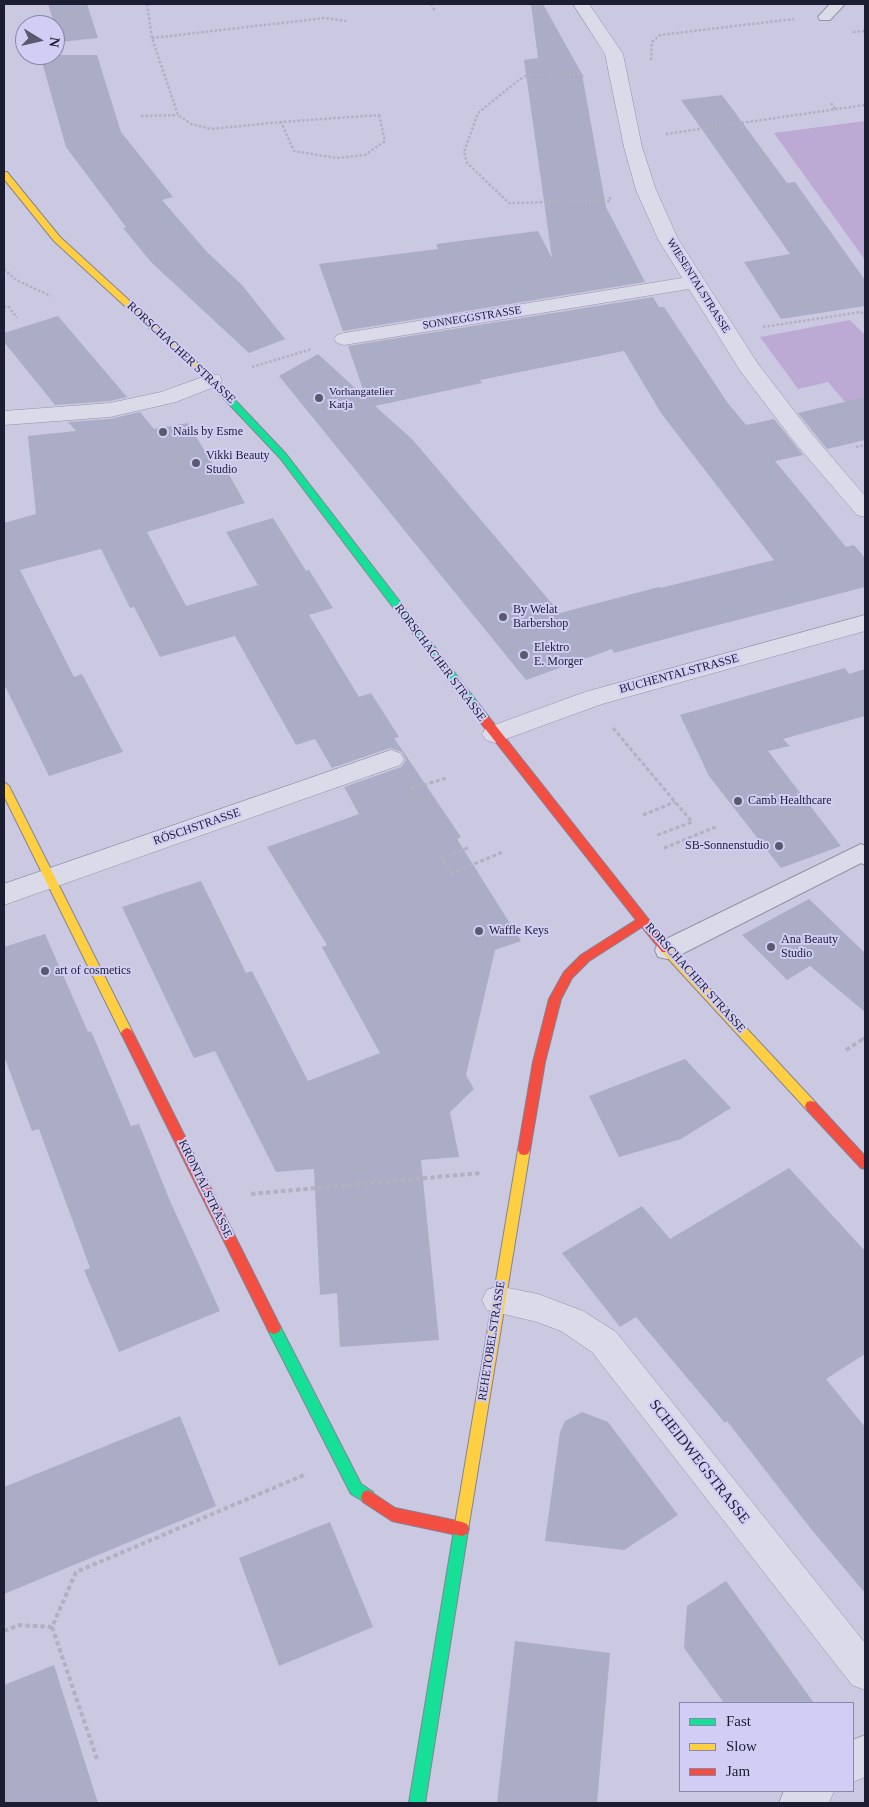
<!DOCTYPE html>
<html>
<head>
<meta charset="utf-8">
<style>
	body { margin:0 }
	#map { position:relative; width:869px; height:1807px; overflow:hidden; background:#cbc8e2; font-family:"Times New Roman",serif }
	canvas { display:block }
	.frame { position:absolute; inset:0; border:5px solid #1b1e33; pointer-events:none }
	.legend { position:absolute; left:679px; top:1702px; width:175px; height:90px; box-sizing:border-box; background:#d2cdf4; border:1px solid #8987a7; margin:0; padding:6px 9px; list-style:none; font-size:15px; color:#1b1e33 }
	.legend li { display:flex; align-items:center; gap:10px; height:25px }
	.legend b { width:25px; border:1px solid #8987a7 }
	.north { position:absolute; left:15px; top:15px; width:50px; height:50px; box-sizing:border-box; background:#d2cdf4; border:1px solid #8987a7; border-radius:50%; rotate:99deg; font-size:14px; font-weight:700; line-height:20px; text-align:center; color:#1b1e33 }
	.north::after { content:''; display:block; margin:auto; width:18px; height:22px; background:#595a70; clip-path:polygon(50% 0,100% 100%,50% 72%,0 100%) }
</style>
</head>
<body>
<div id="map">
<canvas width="869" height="1807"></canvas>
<div class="frame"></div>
<ul class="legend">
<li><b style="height:6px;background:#16e098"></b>Fast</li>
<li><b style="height:6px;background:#ffcf43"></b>Slow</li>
<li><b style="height:6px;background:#f24e42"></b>Jam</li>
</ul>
<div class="north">N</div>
</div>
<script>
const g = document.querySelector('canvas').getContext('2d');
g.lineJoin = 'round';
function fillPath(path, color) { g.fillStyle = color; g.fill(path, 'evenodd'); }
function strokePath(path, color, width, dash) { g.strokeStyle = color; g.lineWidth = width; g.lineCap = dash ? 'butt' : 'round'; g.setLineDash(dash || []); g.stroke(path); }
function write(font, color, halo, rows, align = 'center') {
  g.font = font + ' "Times New Roman",serif'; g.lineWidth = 4; g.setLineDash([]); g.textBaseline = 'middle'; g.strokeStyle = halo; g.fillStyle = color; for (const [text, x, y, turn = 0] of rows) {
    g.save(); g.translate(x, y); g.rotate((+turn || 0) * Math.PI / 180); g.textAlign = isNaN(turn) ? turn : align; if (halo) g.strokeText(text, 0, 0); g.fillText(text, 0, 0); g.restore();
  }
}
const green = new Path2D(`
	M865 121V260L774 133Z
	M850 320 865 335V397L845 402 828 382 798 389 760 337Z`);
const building = new Path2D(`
	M48 4H87L98 38 60 42Z
	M531 4H543L582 74 606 207 645 282 343 331 319 264 438 249 436 244 538 231 552 258 524 60 538 58Z
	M40 55H97L121 132 173 197 162 200 207 252 242 285 285 339 249 353 151 262 123 228 126 227 66 147Z
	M722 95 787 183 795 182 865 280V306L781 319 744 262 790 254 681 100Z
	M653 297 659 307H664L727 402 746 425 774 419 803 455 775 461 846 547 854 545 865 558V587L691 632 614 653 612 649 526 680 279 376 318 354 366 398 348 346ZM624 351 661 413 774 560 660 588 659 587 560 613 412 439 375 406 482 383 480 380Z
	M58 316 127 397 110 401 55 405 4 342V333Z
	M865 397V440L827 449 798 413Z
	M140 412 154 429 188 423 218 473 227 471 245 503 147 532 186 606 258 585 226 532 273 518 306 571 309 570 333 608 309 615 359 697 371 693 399 737 394 738 461 837 457 839 521 941 495 950 466 1075 474 1089 450 1112 459 1157 421 1160 439 1340 340 1347 337 1293 320 1295 314 1169 276 1172 215 1051 194 1058 122 907 201 881 246 973 252 971 308 1081 380 1053 322 947 327 945 267 847 359 814 344 787 401 767 406 760 402 752 390 748 332 768 315 739 296 745 235 636 160 657 134 607 130 608 101 549 20 570 74 677 82 674 123 752 49 776 6 688H4V523L36 514 28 436 76 431 68 422 110 419Z
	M845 668 849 674 865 669V716L783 739 790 746 768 751 841 846 781 868 709 776 680 715Z
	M809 899 865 953V1012L810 966 787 980 742 935Z
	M45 934 88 1032 91 1031 131 1126 139 1124 170 1201 220 1311 119 1352 84 1270 90 1268 39 1129 32 1131 4 1056V947Z
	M685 1059 731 1108 681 1139 619 1157 589 1096Z
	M789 1168 865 1251V1354L826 1379 865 1427V1593L811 1529 727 1421 725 1423 636 1317 620 1327 562 1253 642 1206 670 1239Z
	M582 1412 608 1422 678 1515 624 1550 545 1541 560 1432 565 1421Z
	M180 1416 216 1506 4 1594V1487Z
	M330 1522 373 1627 279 1666 239 1558Z
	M726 1581 814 1703H724L684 1648 687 1606Z
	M515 1641 610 1653 597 1803H497Z
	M54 1665 98 1803H4V1685Z`);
const pathFar2 = new Path2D(`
	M147 4 152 38 178 115 191 124 211 129 281 122
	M431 4 435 11
	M853 32 865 31
	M152 38 325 18 346 21
	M651 60 652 42 660 35 794 19
	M583 77 581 74 528 75 520 79 478 113 464 152 467 163 509 203 610 201V196
	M831 103 835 109
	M379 115 385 141 365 155 337 158 294 151 281 122Z
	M141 116 178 115
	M666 134 865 105
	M4 269 16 280 51 296
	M4 307 8 306 17 318
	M763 327 861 312 865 316
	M252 367 312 349
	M856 447 865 445`);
const pathFar1 = new Path2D(`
	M613 728 692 822 655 836
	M411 789 446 778
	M643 815 675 802
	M468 848 441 858 452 873 503 852
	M664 848 718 826
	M861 1040 865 1037`);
const path = new Path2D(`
	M846 1050 863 1039
	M251 1194 481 1173
	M4 1631 19 1625 52 1627
	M97 1759 52 1627 76 1572 304 1475`);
const lane = new Path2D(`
	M830 4H845L830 20H820L818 17Z
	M861 844 865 846V865L861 863 676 957 667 959 658 957 655 950 658 943Z`);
const street = new Path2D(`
	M573 4H589L623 54 642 147 656 190 678 239 758 364 812 434 865 496V517L857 515 796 444 741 372 689 289 344 345 337 343 334 339 337 335 344 333 682 278 658 239 636 190 624 147 605 54Z
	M211 374 219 375 222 380 219 385 176 402 110 417 4 425V411L110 403 161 392Z
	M865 615V631L602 704 495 743 486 740 482 734 486 728 585 692Z
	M391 750 400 753 404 759 400 765 4 905V884Z
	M498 1286 538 1294 583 1311 616 1332 865 1643V1690L852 1685 592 1352 561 1331 537 1322 487 1310 482 1300 487 1290Z
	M865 1735V1777L853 1782V1740Z
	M784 1791H834L829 1803H779Z`);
const fast = new Path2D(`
	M213 379 216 380 286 454 488 716 489 719 488 722H480L280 458 210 384V380Z
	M274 1322 279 1324 361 1484 373 1492 375 1497 373 1502 368 1504 351 1494 267 1328 269 1324Z
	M462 1517 467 1519 469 1524 425 1803H409L455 1524 457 1519Z`);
const slow = new Path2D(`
	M4 172H7L60 237 216 380V384H210L54 241 4 179Z
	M4 782 9 786 133 1033 131 1036H123L121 1033 4 796Z
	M666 945 670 946 815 1102 817 1106 815 1110 811 1111 807 1110 662 952 660 949 662 946Z
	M524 1145 528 1146 530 1150 469 1524 467 1529 462 1531 457 1529 455 1524 518 1150 520 1146Z`);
const jam = new Path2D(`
	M484 715 488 716 672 949 670 952H662L642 927 589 961 572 978 561 999 545 1062 530 1150 528 1154 524 1155 520 1154 518 1150 533 1062 549 999 564 972 581 955 636 920 480 722 479 719Z
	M127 1028 131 1030 133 1033 279 1324 281 1328 279 1332 274 1334 269 1332 121 1033 123 1030Z
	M811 1101 815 1102 865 1156V1169L861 1168 807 1110 805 1106 807 1102Z
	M368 1490 395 1508 462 1522 467 1524 469 1529 467 1534 462 1536 392 1521 363 1502 361 1497 363 1492Z`);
const markers = [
	[319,398,5,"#595a70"],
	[163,432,5,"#595a70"],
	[196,463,5,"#595a70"],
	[503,617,5,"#595a70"],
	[524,655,5,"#595a70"],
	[738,801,5,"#595a70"],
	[779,846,5,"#595a70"],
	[479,931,5,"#595a70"],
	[771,947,5,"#595a70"],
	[45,971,5,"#595a70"]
];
const farStreetnames = [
	["WIESENTALSTRASSE",698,286,58],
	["SONNEGGSTRASSE",472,318,-9]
];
const farPoinames = [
	["Vorhangatelier",329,392],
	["Katja",329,405]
];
const streetNames = [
	["RORSCHACHER STRASSE",181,353,43],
	["RORSCHACHER STRASSE",440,663,53],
	["BUCHENTALSTRASSE",679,674,-15],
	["RÖSCHSTRASSE",197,827,-19],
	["RORSCHACHER STRASSE",695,978,48],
	["KRONTALSTRASSE",205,1189,64],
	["REHETOBELSTRASSE",492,1341,-81]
];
const poiNames = [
	["Nails by Esme",173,432],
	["Vikki Beauty",206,456],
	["Studio",206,470],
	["By Welat",513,610],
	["Barbershop",513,624],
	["Elektro",534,648],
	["E. Morger",534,662],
	["Camb Healthcare",748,801],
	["SB-Sonnenstudio",769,846,"right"],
	["Waffle Keys",489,931],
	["Ana Beauty",781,940],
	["Studio",781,954],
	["art of cosmetics",55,971]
];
const nearStreetnames = [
	["SCHEIDWEGSTRASSE",699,1462,52]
];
fillPath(green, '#bcaad4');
fillPath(building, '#abacc5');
strokePath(lane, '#9392a6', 2);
strokePath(street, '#9392a6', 1);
strokePath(fast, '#848396', 2);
strokePath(slow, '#848396', 2);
strokePath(jam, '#848396', 2);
strokePath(pathFar2, '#b2b1c2', 2.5, [2.5, 2]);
strokePath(pathFar1, '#b2b1c2', 3, [4, 2.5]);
strokePath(path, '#b2b1c2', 4, [4.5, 3]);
fillPath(lane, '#dbdae9');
fillPath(street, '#dbdae9');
fillPath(fast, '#16e098');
fillPath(slow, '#ffcf43');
fillPath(jam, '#f24e42');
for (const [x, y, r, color] of markers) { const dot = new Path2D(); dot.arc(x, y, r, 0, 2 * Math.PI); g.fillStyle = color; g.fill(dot); strokePath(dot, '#d2cdf4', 2); }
write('11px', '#1b1e33', '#d2cdf4', farStreetnames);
write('11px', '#1b1e33', '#d2cdf4', farPoinames, 'left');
write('12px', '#1b1e33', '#d2cdf4', streetNames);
write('12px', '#1b1e33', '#d2cdf4', poiNames, 'left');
write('15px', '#1b1e33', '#d2cdf4', nearStreetnames);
</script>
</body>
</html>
